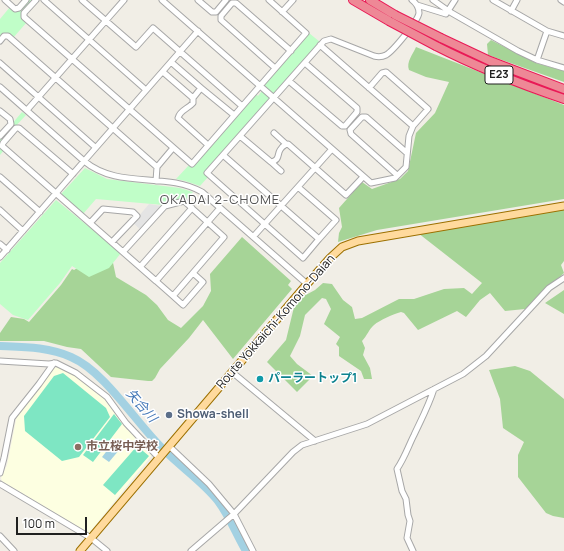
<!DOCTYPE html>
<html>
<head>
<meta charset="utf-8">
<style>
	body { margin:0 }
	#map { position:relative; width:564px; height:551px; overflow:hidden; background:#f1eee6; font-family:Manrope,sans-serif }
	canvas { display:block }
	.scale { position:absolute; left:16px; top:517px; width:71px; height:18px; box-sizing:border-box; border:2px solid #202020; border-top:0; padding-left:5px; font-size:12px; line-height:14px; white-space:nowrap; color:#202020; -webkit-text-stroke:3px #fff; paint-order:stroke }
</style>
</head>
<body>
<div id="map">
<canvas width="564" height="551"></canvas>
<div class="scale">100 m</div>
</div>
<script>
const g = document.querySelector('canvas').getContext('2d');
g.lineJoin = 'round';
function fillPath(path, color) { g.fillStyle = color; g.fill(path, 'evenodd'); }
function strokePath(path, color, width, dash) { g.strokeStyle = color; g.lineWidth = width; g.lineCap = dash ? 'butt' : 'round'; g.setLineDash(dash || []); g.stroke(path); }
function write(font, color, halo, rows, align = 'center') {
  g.font = font + ' Manrope,"Noto Sans JP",sans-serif'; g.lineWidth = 3; g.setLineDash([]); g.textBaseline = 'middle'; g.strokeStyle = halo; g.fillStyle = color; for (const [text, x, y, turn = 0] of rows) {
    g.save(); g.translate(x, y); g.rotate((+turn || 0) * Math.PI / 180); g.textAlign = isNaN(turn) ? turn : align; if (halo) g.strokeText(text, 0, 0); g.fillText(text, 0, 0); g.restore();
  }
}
const education = new Path2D(`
	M58 367 77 376 102 396 127 430H130L137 440 153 454 89 533 2 481 1 478 7 465 17 415 54 368Z`);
const forest = new Path2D(`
	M491 40 536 63 564 71V82L488 55 487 44Z
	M416 47 564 105V199L377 230 338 242 339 233 342 227 339 208 362 182 372 189 400 179 408 171 416 133 435 113 449 82 426 77 409 70C406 62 413 54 416 47Z
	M564 209V261L561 265 564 273 525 309 505 311 490 293 480 300 466 317 457 311 418 330 404 313 401 312C393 314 380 320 374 325 369 329 367 336 362 341L365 348 363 355 370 368 372 379H364L361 371 339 356V347L336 344 340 337 324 324 331 309 326 299 322 298 305 315 300 336 290 356 297 364 313 376 297 392 267 362 286 340 294 307 302 297 315 290 323 283 332 284 334 287 343 300 352 307 355 319 362 318 399 299H414L444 289 464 288 472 294 482 283 418 233Z
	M242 237 291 281 288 285 292 289 233 359 203 320 189 338 160 369 155 378 152 381H148L111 377 81 349 67 347 44 341H0V333L11 317 24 319 29 322 61 285 72 269 74 270 91 260 112 258 116 277 146 295 157 305 168 320 181 328 203 306 211 291 210 274Z
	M564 290V314L545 303Z
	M515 366 530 371 564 399V518L553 516 546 513 518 477V455L524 442 503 428 500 399 489 370Z`);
const park = new Path2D(`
	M29 0H34L22 13 27 22 13 38H0V19L10 7 15 11H19Z
	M309 33 320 42 275 93H273L263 85Z
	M262 91 269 97V101L205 174 208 177 200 186 185 181 176 179 189 165 192 167 256 94 258 96Z
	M22 112 26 115 1 142 4 150 0 155V138Z
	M85 168 107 179 180 188 193 192 186 200 163 205 96 199 83 214 62 196V193Z
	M56 200 121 253 109 268 89 277 72 266 60 283 28 320 13 315 0 304V263Z`);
const pitch = new Path2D(`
	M63 373 106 408 110 417 79 457 62 461 25 431 24 416 54 376Z
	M114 414 122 424 93 462 83 455Z
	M137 446 149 456 115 495 103 485Z`);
const parking = new Path2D(`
	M149 204 162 206 141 230 133 223Z`);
const water = new Path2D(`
	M113 443 120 449 109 462 102 457Z`);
const river = new Path2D(`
	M0 346C24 347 49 347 71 357 106 372 137 425 165 451 182 468 203 482 218 501 230 517 236 534 246 551`);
const minor = new Path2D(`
	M5 0 15 9 19 8 26 0
	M36 0 24 13V17L192 164 306 33 269 0
	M44 0 146 90
	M82 0 136 47 153 28 242 106
	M162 0 371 183 395 178 406 167 409 136 413 126 320 45
	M198 0 212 12H216L226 0
	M433 0 450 12 518 51 537 60 564 68
	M493 0 547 31 564 36
	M561 0 564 2
	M417 5 446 14 455 0
	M511 11 517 0
	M282 12 293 0
	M0 41 4 36H8L157 167 156 181
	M537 60 547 31
	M171 62 201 88 193 98
	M0 63 95 147
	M275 68 221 20V16L232 3H236L291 51
	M163 72 193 98V103C188 109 180 110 178 118L208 145
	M289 81 342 126H345L357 112V108L305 63
	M0 87 84 161C119 190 165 171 202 192L307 284
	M201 88 234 115
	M369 88 382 73 386 72 428 109 413 126
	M27 110 124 0
	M0 111 10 119 11 124 0 136
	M274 133 286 144
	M240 136 271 162C280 160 277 155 280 150 281 148 283 146 285 145L288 144 346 195 363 177
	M223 155 319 239 303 258 207 173 324 41 331 39 374 56C378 57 382 57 386 55 393 51 418 21 419 13 419 8 416 3 412 0
	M271 162 281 171
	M157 167 173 148
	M73 174 19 128H16L3 143 2 146 156 281 220 208
	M397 175 351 134 350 130 362 117H366L407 153
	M0 177 40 212
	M298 187 336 220 319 239
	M0 210 23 231
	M90 223 103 209 133 212 137 216 112 242
	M253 237 332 149
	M0 244 7 250
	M123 252 165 206 184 201 224 237 173 296 183 305 203 282 193 273
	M0 257 198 31
	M140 267 192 208
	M156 281 173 296
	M0 361 49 364 56 363 76 373 107 397 126 423 159 458
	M232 372 315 441
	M169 446 209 484 234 514 253 551
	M0 473 4 458 12 418 39 384 54 363
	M0 484 91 538 107 551
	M0 536 14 551
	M191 551 234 514 293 452 302 445 367 424 463 374 486 356 549 288 564 278
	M413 551 407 538 410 521 408 515 406 499 402 491 397 469C405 457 408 447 414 435 421 420 429 405 434 389`);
const major = new Path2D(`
	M80 551 307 284 330 258 342 247 358 241 564 206`);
const highway = new Path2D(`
	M353 0 389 21
	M370 0 395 15
	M441 38 490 61 564 89
	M436 46C477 67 520 84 564 99`);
const highwayBridge = new Path2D(`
	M395 15 441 38
	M389 21 436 46`);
const markers = [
	[260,379,4,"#0f9aa8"],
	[169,415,4,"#5c6f8a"],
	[78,447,4,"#8d6e63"]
];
const shields = [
	[499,75,28]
];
const shieldNames = [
	["E23",499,75]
];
const streetNames = [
	["Route Yokkaichi-Komono-Daian",276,322,-49]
];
const cultureNames = [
	["パーラートップ1",268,379]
];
const serviceNames = [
	["Showa-shell",177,415]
];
const educationNames = [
	["市立桜中学校",86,447]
];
const neighbourhoodNames = [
	["OKADAI 2-CHOME",220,200]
];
const waterNames = [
	["矢合川",141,406,49]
];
fillPath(education, '#fdffe1');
fillPath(forest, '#a6d497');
fillPath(park, '#c0fec8');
fillPath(pitch, '#7ee6c3');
fillPath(parking, '#e4e4e4');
fillPath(water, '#a3d1e2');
strokePath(river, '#a3d1e2', 8);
strokePath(minor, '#a7a7a7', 7);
strokePath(major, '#9c7000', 9);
strokePath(highway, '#e91956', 10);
strokePath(minor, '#fff', 5);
strokePath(major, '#ffda9d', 7);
strokePath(highway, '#ee8896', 8);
strokePath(highwayBridge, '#e91956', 10, []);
strokePath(highwayBridge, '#ee8896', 8);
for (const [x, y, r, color] of markers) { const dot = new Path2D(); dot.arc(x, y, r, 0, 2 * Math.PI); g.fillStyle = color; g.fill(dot); strokePath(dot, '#fff', 1.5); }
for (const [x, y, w] of shields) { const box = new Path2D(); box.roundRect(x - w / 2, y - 9, w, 18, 3); g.fillStyle = '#fff'; g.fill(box); strokePath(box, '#202020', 1); }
write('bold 11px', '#202020', null, shieldNames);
write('12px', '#202020', '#fff', streetNames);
write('bold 12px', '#0d838f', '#fff', cultureNames, 'left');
write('bold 12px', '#4e5e75', '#fff', serviceNames, 'left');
write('bold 12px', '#785e54', '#fff', educationNames, 'left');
g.letterSpacing = '1px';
write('13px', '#535353', '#fff', neighbourhoodNames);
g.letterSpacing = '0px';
write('italic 13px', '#4478b8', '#fff', waterNames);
</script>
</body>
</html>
